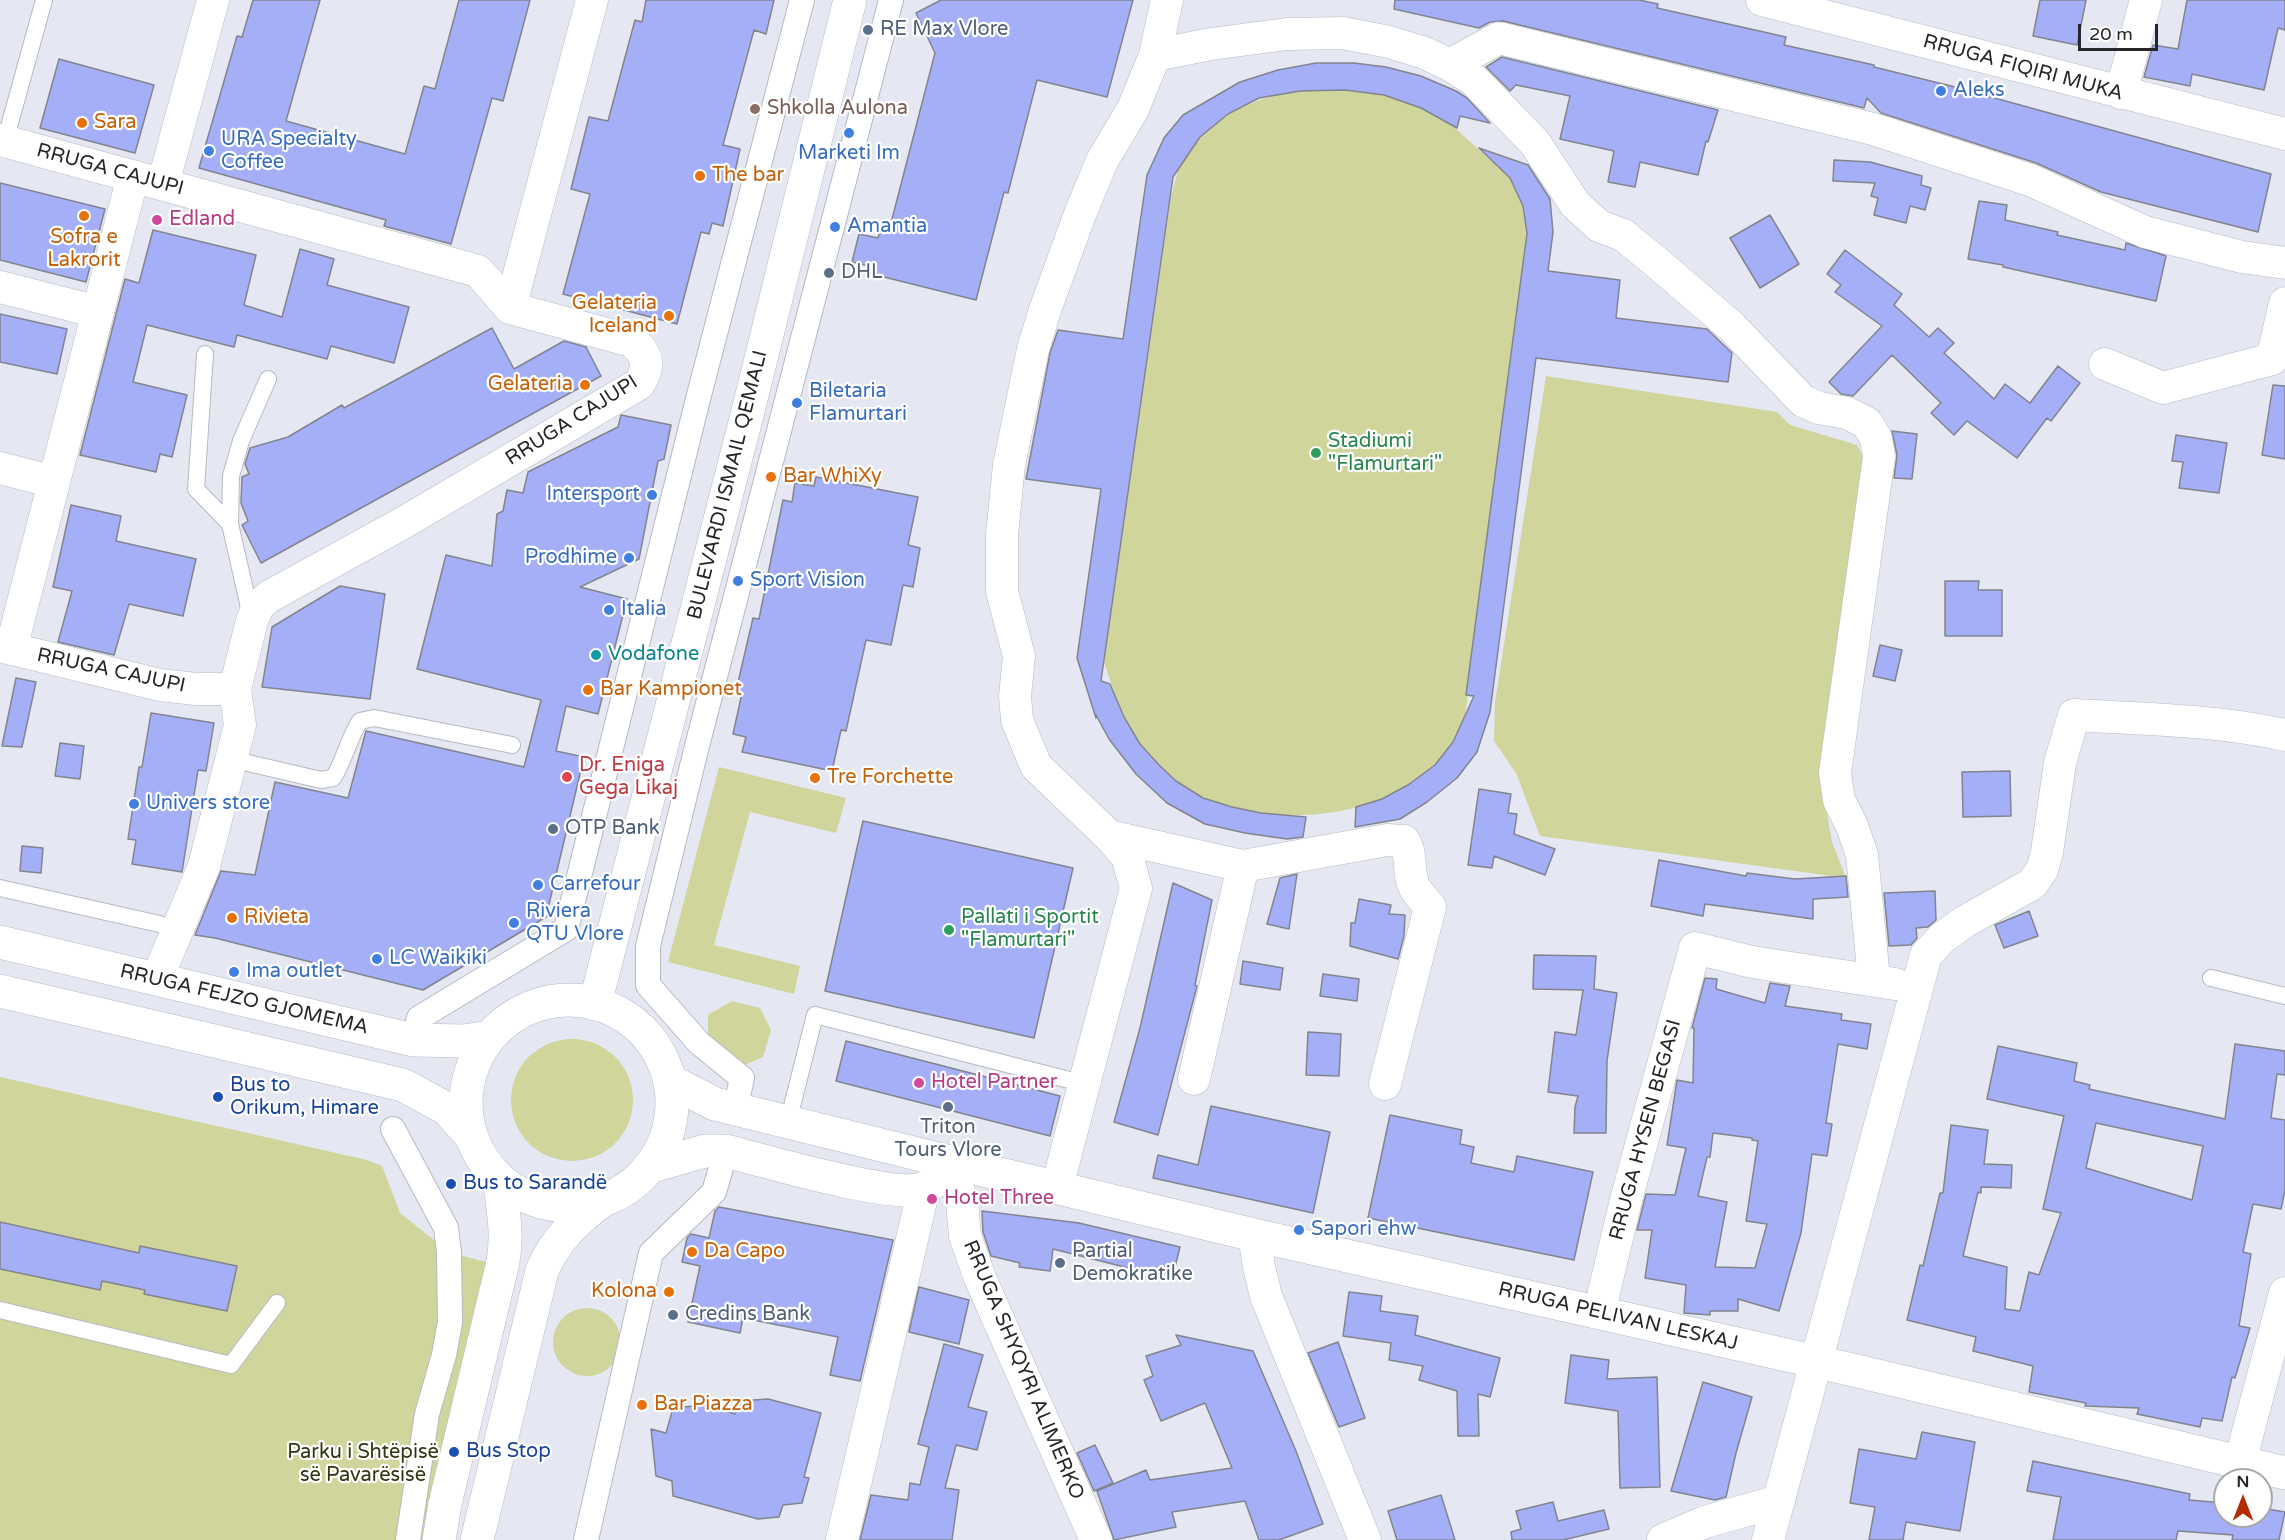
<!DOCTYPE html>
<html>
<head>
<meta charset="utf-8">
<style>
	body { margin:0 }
	#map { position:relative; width:2285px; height:1540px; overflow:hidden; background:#e5e7f2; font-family:"Varela Round",sans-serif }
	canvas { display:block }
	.north { position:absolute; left:2213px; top:1468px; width:60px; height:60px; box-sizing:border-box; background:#fff; border:2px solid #a8a8aa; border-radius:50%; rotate:0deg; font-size:16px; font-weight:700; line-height:24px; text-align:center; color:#25262a }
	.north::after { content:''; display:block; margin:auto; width:21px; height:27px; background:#b52b00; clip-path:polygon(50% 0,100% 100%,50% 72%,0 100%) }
	.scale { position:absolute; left:2078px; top:24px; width:80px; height:27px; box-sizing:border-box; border:3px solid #25262a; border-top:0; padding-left:8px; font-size:18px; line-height:21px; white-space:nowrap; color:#25262a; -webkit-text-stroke:4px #fff; paint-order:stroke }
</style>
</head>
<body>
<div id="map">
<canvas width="2285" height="1540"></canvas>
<div class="north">N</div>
<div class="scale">20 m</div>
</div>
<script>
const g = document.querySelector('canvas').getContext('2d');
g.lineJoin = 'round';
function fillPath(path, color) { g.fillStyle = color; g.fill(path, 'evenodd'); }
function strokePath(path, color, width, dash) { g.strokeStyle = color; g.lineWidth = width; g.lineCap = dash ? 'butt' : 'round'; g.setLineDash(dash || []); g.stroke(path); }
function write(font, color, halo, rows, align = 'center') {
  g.font = font + ' "Varela Round",sans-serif'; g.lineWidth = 4.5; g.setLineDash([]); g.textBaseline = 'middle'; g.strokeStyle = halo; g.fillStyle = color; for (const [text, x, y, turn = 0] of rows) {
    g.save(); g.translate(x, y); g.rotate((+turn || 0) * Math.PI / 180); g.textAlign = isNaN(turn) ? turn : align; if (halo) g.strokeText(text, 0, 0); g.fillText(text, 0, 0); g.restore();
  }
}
const green = new Path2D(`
	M1345 90 1384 95 1421 108 1454 127 1510 178 1523 206 1526 229 1525 245 1465 717C1457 734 1449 750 1436 764 1377 826 1243 832 1176 781 1137 751 1117 707 1104 661L1171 197C1174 187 1176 175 1180 166 1203 121 1251 97 1299 91 1314 89 1330 90 1345 90Z
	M1546 376 1777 412 1790 425 1857 445 1867 464 1826 808 1832 842 1846 878 1540 836 1516 773 1494 741 1495 702Z
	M719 767 846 798 836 833 750 812 714 945 800 966 794 994 668 962Z
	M732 1001 760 1008 771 1030 763 1057 738 1068 708 1039V1015Z
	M511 1100a61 61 0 1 1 122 0a61 61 0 1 1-122 0Z
	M0 1077 367 1160 382 1166 400 1213 449 1252 489 1263 422 1540H0Z
	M553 1342a34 34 0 1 1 68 0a34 34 0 1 1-68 0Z`);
const building = new Path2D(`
	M253 0H320L286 121 405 154 424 86 435 89 459 0H530L503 101 492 98 451 244 384 226 386 220 199 168 237 36 242 37Z
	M646 0H774L766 34 754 30 723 145 740 149 723 226 712 223 709 234 701 232 677 324 563 294 590 194 571 189 589 117 608 121 635 20 642 22Z
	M941 0H1133L1107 97 1037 80 1008 193 1004 192 976 300 868 273 869 266 852 262 859 234 878 238 883 220 891 223 935 53 916 13Z
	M1395 0H1639L1658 4 1657 8 1786 37 1784 45 1874 65V67L1951 86 2271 174 2258 232 2101 192 2036 163 1881 113 1867 98 1864 108 1503 21 1490 22 1479 28 1394 9Z
	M2040 0H2086L2077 45 2033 36Z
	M2187 0H2285V30L2278 28 2264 90 2192 74 2190 86 2144 77 2153 45 2178 49Z
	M1502 57 1718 110 1708 142 1706 141 1698 175 1640 162 1635 187 1608 182 1614 151 1560 139 1570 96 1516 85 1510 91 1486 67Z
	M59 59 154 85 135 153 40 128Z
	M1316 63H1354L1386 67 1421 76 1456 91 1467 98 1490 123 1460 116 1457 128 1421 108 1384 95 1345 90 1300 91 1259 98 1228 114 1200 137 1173 177 1101 681 1110 684 1124 717 1140 744 1159 765 1176 781 1203 798 1232 807 1261 813 1306 817 1303 837 1287 839 1245 833 1205 824 1167 803 1136 774 1109 739 1096 715V718L1077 658 1101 489 1026 479 1050 353 1058 330 1123 339 1147 175 1164 138 1183 115 1240 82 1278 70Z
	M1479 148 1528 165 1550 199 1553 232 1548 271 1620 280 1616 318 1707 329 1732 353 1728 382 1536 358 1490 712 1477 752 1457 778 1427 802 1400 819 1355 827 1356 807 1382 799 1408 785 1435 765 1453 742 1474 696 1466 695 1527 233 1523 206 1510 178Z
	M1834 160 1870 162 1922 176 1921 185 1931 188 1925 210 1910 206 1906 223 1874 215 1878 198 1871 196 1875 183 1833 181Z
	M0 183 105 209 86 282 0 260Z
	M1979 201 2007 205 2005 220 2058 232 2057 235 2125 250 2126 243 2166 256 2156 301 2003 267V265L1968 259Z
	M1770 215 1799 264 1760 288 1730 238Z
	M153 230 256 255 244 305 282 317 300 249 334 259 327 285 409 307 394 363 331 346 327 359 237 335 234 347 147 325 133 382 187 395 172 457 160 454 156 472 80 455 125 279 139 283Z
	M1845 250 1902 294 1894 305 1929 337 1938 328 1954 343 1944 353 1994 399 2005 384 2030 403 2058 366 2080 383 2051 421 2047 418 2017 458 1967 421 1954 435 1931 413 1941 403 1892 355 1853 396 1841 394 1829 382 1882 326 1835 292 1841 285 1827 274Z
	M0 314 67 329 57 374 0 362Z
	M492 328 514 369 564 341 586 347 601 376 261 563 242 525 248 521 241 503 242 477 249 474 245 464 250 448 288 437 342 405 344 408Z
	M2273 385 2285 386V459L2262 455Z
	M621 415 671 425 664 459 658 461 639 559 580 587 627 599 598 714 566 706 556 751 584 757 546 917 423 990 215 938 195 935 221 871 255 875 275 782 348 798 366 731 524 767 541 700 417 669 446 555 492 566 497 514 503 511 507 490 523 493 528 472 618 427Z
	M1892 431 1917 434 1912 479 1894 478 1897 455Z
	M2176 435 2227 443 2219 493 2179 488 2183 462 2172 461Z
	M816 477 918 497 908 545 920 548 913 587 903 585 891 645 866 640 846 731 841 730 832 771 742 752 746 737 733 734 742 693 736 691 753 618 759 619 783 500 792 502 795 483 814 486Z
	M71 505 121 516 116 541 196 559 183 616 129 604 114 655 58 642 72 591 53 587Z
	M1945 581H1979L1978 590H2002V636H1945Z
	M340 586 385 594 370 699 262 687 272 627Z
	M1880 645 1902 650 1895 681 1873 676Z
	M16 678 36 682 22 747 2 746Z
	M151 713 214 723 206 771 198 770 182 872 132 864 136 840 128 839 139 767H142Z
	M60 743 84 746 80 779 55 776Z
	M2010 771 2011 816 1963 817 1962 772Z
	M1479 789 1511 794 1508 813 1517 814 1514 834 1555 849 1545 875 1494 856 1492 868 1468 865Z
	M863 821 1073 868 1034 1038 825 991Z
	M22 846 43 848 41 873 20 871Z
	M1659 860 1746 876 1747 873 1795 879 1846 876 1848 897 1813 899V919L1705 904 1703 916 1651 906Z
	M1297 874 1289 929 1267 924 1280 878Z
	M1173 883 1212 900 1195 985 1197 986 1158 1135 1114 1122 1140 1028Z
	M1935 891 1936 920 1928 927 1916 928 1917 938 1911 945 1889 946 1884 893Z
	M1359 899 1391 905 1389 914 1405 915 1404 936 1398 959 1350 946 1351 923H1355Z
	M2029 911 2038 936 2004 948 1995 925Z
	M1534 955 1596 956 1594 989 1617 993 1607 1061 1606 1133H1574L1575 1107 1578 1096 1548 1092 1555 1032 1576 1035 1583 990 1533 989Z
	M1243 961 1283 968 1280 990 1240 984Z
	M1323 974 1359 979 1357 1001 1320 996Z
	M1705 978 1717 979 1716 989 1765 1003 1770 983 1790 986 1785 1006 1842 1014 1841 1020 1871 1024 1867 1049 1838 1044 1826 1123 1832 1124 1827 1156 1812 1154 1801 1233 1779 1311 1738 1299V1311H1710V1315L1684 1313 1686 1285 1645 1278 1652 1230H1637L1646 1194 1675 1195 1686 1148 1667 1145 1677 1080 1693 1083 1694 1028H1692ZM1713 1133 1752 1138V1140L1758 1141 1746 1221 1767 1224 1755 1268 1715 1267 1727 1202 1698 1196 1707 1157H1710Z
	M1308 1032 1341 1034 1339 1076 1306 1075Z
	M846 1041 1060 1096 1050 1136 836 1081Z
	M2235 1044 2285 1051V1075L2277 1074 2271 1118 2285 1120V1190L2281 1209 2253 1204 2243 1252 2251 1254 2239 1326 2250 1328 2235 1378 2232 1377 2222 1421 2202 1418 2200 1427 2137 1414 2139 1408 2085 1406 2086 1403 2029 1392 2033 1366 1973 1351 1976 1337 1907 1320 1920 1265 1923 1266 1940 1193H1943L1951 1125 1988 1130 1984 1164 2012 1165 2011 1188 1981 1187V1193L1978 1192 1963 1256 2007 1267 2005 1309 2020 1311 2029 1272 2039 1275 2061 1213 2043 1209 2064 1116 1987 1099 1998 1046 2077 1063 2074 1081 2090 1085 2089 1089 2225 1119ZM2096 1123 2203 1146 2192 1200 2086 1168Z
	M1211 1106 1330 1132 1313 1213 1153 1178 1158 1155 1198 1165Z
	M1390 1115 1462 1130 1460 1144 1474 1147 1471 1163 1514 1172 1517 1156 1593 1172 1574 1260 1368 1218Z
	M719 1207 893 1240 860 1381 830 1375 838 1337 743 1318 740 1333 688 1322 700 1266 682 1262 687 1238 691 1234 709 1238 715 1211Z
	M982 1211 1079 1223 1180 1247 1172 1279 1053 1249 1050 1271 1019 1267 1020 1263 991 1256 983 1232Z
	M0 1222 139 1253 140 1246 237 1266 227 1311 144 1294 145 1290 102 1281 100 1290 0 1269Z
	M919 1287 969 1300 959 1344 909 1332Z
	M1349 1292 1382 1296 1380 1311 1418 1316 1415 1335 1500 1358 1490 1397 1478 1394 1479 1436H1458L1457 1391 1419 1380 1423 1366 1389 1360 1391 1343 1343 1336Z
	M1176 1335 1253 1351 1296 1451 1323 1524 1279 1540H1259L1245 1501 1172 1512 1176 1527 1114 1540 1097 1491 1146 1470 1150 1480 1232 1468 1205 1403 1161 1421 1144 1380 1153 1376 1146 1356 1181 1345Z
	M1338 1342 1365 1418 1339 1427 1308 1353Z
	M944 1344 983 1355 968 1407 987 1412 977 1450 956 1445 945 1488 959 1490 952 1540H860L871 1495 908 1500 910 1483 920 1485 929 1447 918 1444Z
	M1571 1355 1609 1360 1607 1379 1657 1377 1660 1487 1620 1488 1618 1411 1565 1403Z
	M1703 1382 1752 1397 1736 1453 1726 1497 1715 1500 1671 1491Z
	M768 1399 821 1413 804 1477 809 1478 802 1503 783 1505 779 1517 758 1519 673 1496 672 1481 656 1476 651 1429 666 1433 673 1408 705 1405 735 1414 739 1401Z
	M1922 1432 1975 1442 1960 1531 1906 1522 1903 1540H1869L1875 1507 1850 1503 1859 1449 1916 1459Z
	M1095 1445 1113 1483 1094 1491 1077 1453Z
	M2033 1461 2190 1494 2189 1500 2225 1503V1516H2261V1508L2285 1512 2279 1540H2232L2233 1535 2178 1531 2176 1540H2053L2061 1497 2027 1491Z
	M1441 1495 1455 1540H1397L1388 1511Z
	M1553 1502 1558 1521 1604 1510 1609 1529 1563 1540H1512L1511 1532 1521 1529 1516 1511Z`);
const service = new Path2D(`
	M5 141 44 0
	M205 354 196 489 230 524 251 616
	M230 524 231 476 241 441 268 379
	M231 759 321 780 333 778C345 760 348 739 360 721L374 718 512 745
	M0 888 177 928
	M2211 978 2285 996
	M788 1122 815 1015 1085 1084
	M0 1310 231 1365 277 1303`);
const pedestrian = new Path2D(`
	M413 1040 419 1018 566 929 698 399 802 0
	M735 1110 742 1078 699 1043 648 985V946L697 746 891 0
	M393 1129 446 1228 449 1252 450 1322 444 1355 427 1414 408 1540
	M586 1540 651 1253 714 1192 726 1151`);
const minor = new Path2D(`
	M1762 0 2285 134
	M1155 55 1167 0
	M1450 65 1499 38 1873 129 2030 180 2145 232 2242 257 2285 263
	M2121 93 2146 0
	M0 140 478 271 510 308 632 341C648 354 650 367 639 384L403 523 270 596 258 606 252 621 235 689H196L160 685 0 646
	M163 184 213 0
	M0 287 98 312
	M510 308 592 0
	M2105 364 2163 388 2272 359 2285 303
	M0 468 54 482
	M11 649 133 176
	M1109 836 1243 866 1194 1079
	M1243 866 1387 840 1404 841C1413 854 1407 874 1415 888 1419 895 1425 901 1430 907L1385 1084
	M157 979 204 866 240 725 235 689
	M950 1162 962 1202 965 1236 980 1278 1096 1540
	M1057 1187 1136 888 1127 856 1109 836 1036 766 1017 720 1015 696 1019 656 1002 591V535L1009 465 1033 349 1045 310 1080 214 1102 161 1133 109 1155 55 1211 44 1287 34 1343 33 1389 42 1425 53 1450 65 1474 80 1535 143 1575 204 1599 226 1623 235 1655 261 1732 327 1803 401 1819 408 1847 413 1867 423 1876 438 1879 457 1835 773 1839 800 1852 826 1862 855 1874 979
	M1254 1235 1259 1267 1266 1296 1365 1540
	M1599 1313 1626 1200 1695 948 1752 962 1895 984
	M2240 1462 2285 1293
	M842 1540 924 1188
	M1663 1540 1705 1522 1779 1501
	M1768 1540 1926 955 1942 938 1964 922 2032 884 2042 870 2047 852 2060 763 2074 715C2144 719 2216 720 2285 735`);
const secondary = new Path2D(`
	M595 1004 748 411 850 0
	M670 1081 715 1104 950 1162 1254 1235 1853 1370 2285 1473
	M649 1167 705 1151H726C762 1160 897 1200 924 1188 936 1183 943 1171 950 1162`);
const primary = new Path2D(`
	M0 942 413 1040 464 1041 490 1037
	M0 991 403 1085 447 1109 471 1136
	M466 1103a103 103 0 1 1 206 0a103 103 0 1 1-206 0Z
	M439 1540 445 1504 503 1262C508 1234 503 1207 499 1179
	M477 1540 542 1271C555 1240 576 1220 603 1200`);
const markers = [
	[868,30,6,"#5c6f8a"],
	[1941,91,6,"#3f7fe0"],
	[755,109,6,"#8d6e63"],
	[82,123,6,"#e8710a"],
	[849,133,6,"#3f7fe0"],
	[209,151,6,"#3f7fe0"],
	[700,176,6,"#e8710a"],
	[84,216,6,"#e8710a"],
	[157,220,6,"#d1479c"],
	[835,227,6,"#3f7fe0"],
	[829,273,6,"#5c6f8a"],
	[669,316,6,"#e8710a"],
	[585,385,6,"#e8710a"],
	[797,403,6,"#3f7fe0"],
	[1316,453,6,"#2e9e5b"],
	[771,477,6,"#e8710a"],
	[652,495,6,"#3f7fe0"],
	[629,558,6,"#3f7fe0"],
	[738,581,6,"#3f7fe0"],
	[609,610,6,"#3f7fe0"],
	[596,655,6,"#0f9aa8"],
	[588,690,6,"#e8710a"],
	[567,777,6,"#e0444e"],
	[815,778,6,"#e8710a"],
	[134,804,6,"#3f7fe0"],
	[553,829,6,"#5c6f8a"],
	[538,885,6,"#3f7fe0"],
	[232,918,6,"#e8710a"],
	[514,923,6,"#3f7fe0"],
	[949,930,6,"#2e9e5b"],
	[377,959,6,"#3f7fe0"],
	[234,972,6,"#3f7fe0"],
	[919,1083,6,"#d1479c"],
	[218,1097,6,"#1a4fb4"],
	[948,1107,6,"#5c6f8a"],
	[451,1184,6,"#1a4fb4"],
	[932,1199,6,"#d1479c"],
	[1299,1230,6,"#3f7fe0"],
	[692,1252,6,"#e8710a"],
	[1060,1263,6,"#5c6f8a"],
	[669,1292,6,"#e8710a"],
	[673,1315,6,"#5c6f8a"],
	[642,1405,6,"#e8710a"],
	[454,1452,6,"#1a4fb4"]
];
const serviceNames = [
	["RE Max Vlore",880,30],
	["DHL",841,273],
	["OTP Bank",565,829],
	["Triton",948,1128,"center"],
	["Tours Vlore",948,1151,"center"],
	["Partial",1072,1252],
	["Demokratike",1072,1275],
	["Credins Bank",685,1315]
];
const streetNames = [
	["RRUGA FIQIRI MUKA",2023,68,15],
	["RRUGA CAJUPI",110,170,15],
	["RRUGA CAJUPI",572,421,-32],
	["BULEVARDI ISMAIL QEMALI",728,485,-76],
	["RRUGA CAJUPI",111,671,12],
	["RRUGA FEJZO GJOMEMA",244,1000,13],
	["RRUGA HYSEN BEGASI",1646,1130,-75],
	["RRUGA PELIVAN LESKAJ",1618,1317,13],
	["RRUGA SHYQYRI ALIMERKO",1023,1370,67]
];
const shopNames = [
	["Aleks",1953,91],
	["URA Specialty",221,140],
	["Coffee",221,163],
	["Marketi Im",849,154,"center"],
	["Amantia",847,227],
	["Biletaria",809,392],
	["Flamurtari",809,415],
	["Intersport",640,495,"right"],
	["Prodhime",617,558,"right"],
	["Sport Vision",750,581],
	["Italia",621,610],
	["Univers store",146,804],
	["Carrefour",550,885],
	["Riviera",526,912],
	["QTU Vlore",526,935],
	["LC Waikiki",389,959],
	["Ima outlet",246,972],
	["Sapori ehw",1311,1230]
];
const educationNames = [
	["Shkolla Aulona",767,109]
];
const foodNames = [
	["Sara",94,123],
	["The bar",712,176],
	["Sofra e",84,238,"center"],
	["Lakrorit",84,261,"center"],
	["Gelateria",657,304,"right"],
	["Iceland",657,327,"right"],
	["Gelateria",573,385,"right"],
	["Bar WhiXy",783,477],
	["Bar Kampionet",600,690],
	["Tre Forchette",827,778],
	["Rivieta",244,918],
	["Da Capo",704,1252],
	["Kolona",657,1292,"right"],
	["Bar Piazza",654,1405]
];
const hotelNames = [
	["Edland",169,220],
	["Hotel Partner",931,1083],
	["Hotel Three",944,1199]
];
const leisureNames = [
	["Stadiumi",1328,442],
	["\"Flamurtari\"",1328,465],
	["Pallati i Sportit",961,918],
	["\"Flamurtari\"",961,941]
];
const cultureNames = [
	["Vodafone",608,655]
];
const healthNames = [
	["Dr. Eniga",579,766],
	["Gega Likaj",579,789]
];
const transitNames = [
	["Bus to",230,1086],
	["Orikum, Himare",230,1109],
	["Bus to Sarandë",463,1184],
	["Bus Stop",466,1452]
];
const parkNames = [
	["Parku i Shtëpisë",363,1453],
	["së Pavarësisë",363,1476]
];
fillPath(green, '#d0d59b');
fillPath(building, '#a4aff8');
strokePath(building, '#82848e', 1.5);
strokePath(service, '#b7b9c3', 18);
strokePath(pedestrian, '#b7b9c3', 26);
strokePath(minor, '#b7b9c3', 33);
strokePath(secondary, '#b7b9c3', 34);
strokePath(primary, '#b7b9c3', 34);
strokePath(service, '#fff', 16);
strokePath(pedestrian, '#fff', 24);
strokePath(minor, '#fff', 32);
strokePath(secondary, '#fff', 33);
strokePath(primary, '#fff', 33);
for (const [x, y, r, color] of markers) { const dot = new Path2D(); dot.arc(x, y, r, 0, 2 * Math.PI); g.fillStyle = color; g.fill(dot); strokePath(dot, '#fff', 2); }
write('20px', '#4e5e75', '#fff', serviceNames, 'left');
write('20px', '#25262a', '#fff', streetNames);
write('20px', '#366cbe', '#fff', shopNames, 'left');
write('20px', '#785e54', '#fff', educationNames, 'left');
write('20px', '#c56008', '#fff', foodNames, 'left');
write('20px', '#b23c85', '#fff', hotelNames, 'left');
write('20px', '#27864d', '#fff', leisureNames, 'left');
write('20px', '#0d838f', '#fff', cultureNames, 'left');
write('20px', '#be3a42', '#fff', healthNames, 'left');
write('20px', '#164399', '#fff', transitNames, 'left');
write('20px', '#333512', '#fff', parkNames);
</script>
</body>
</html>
